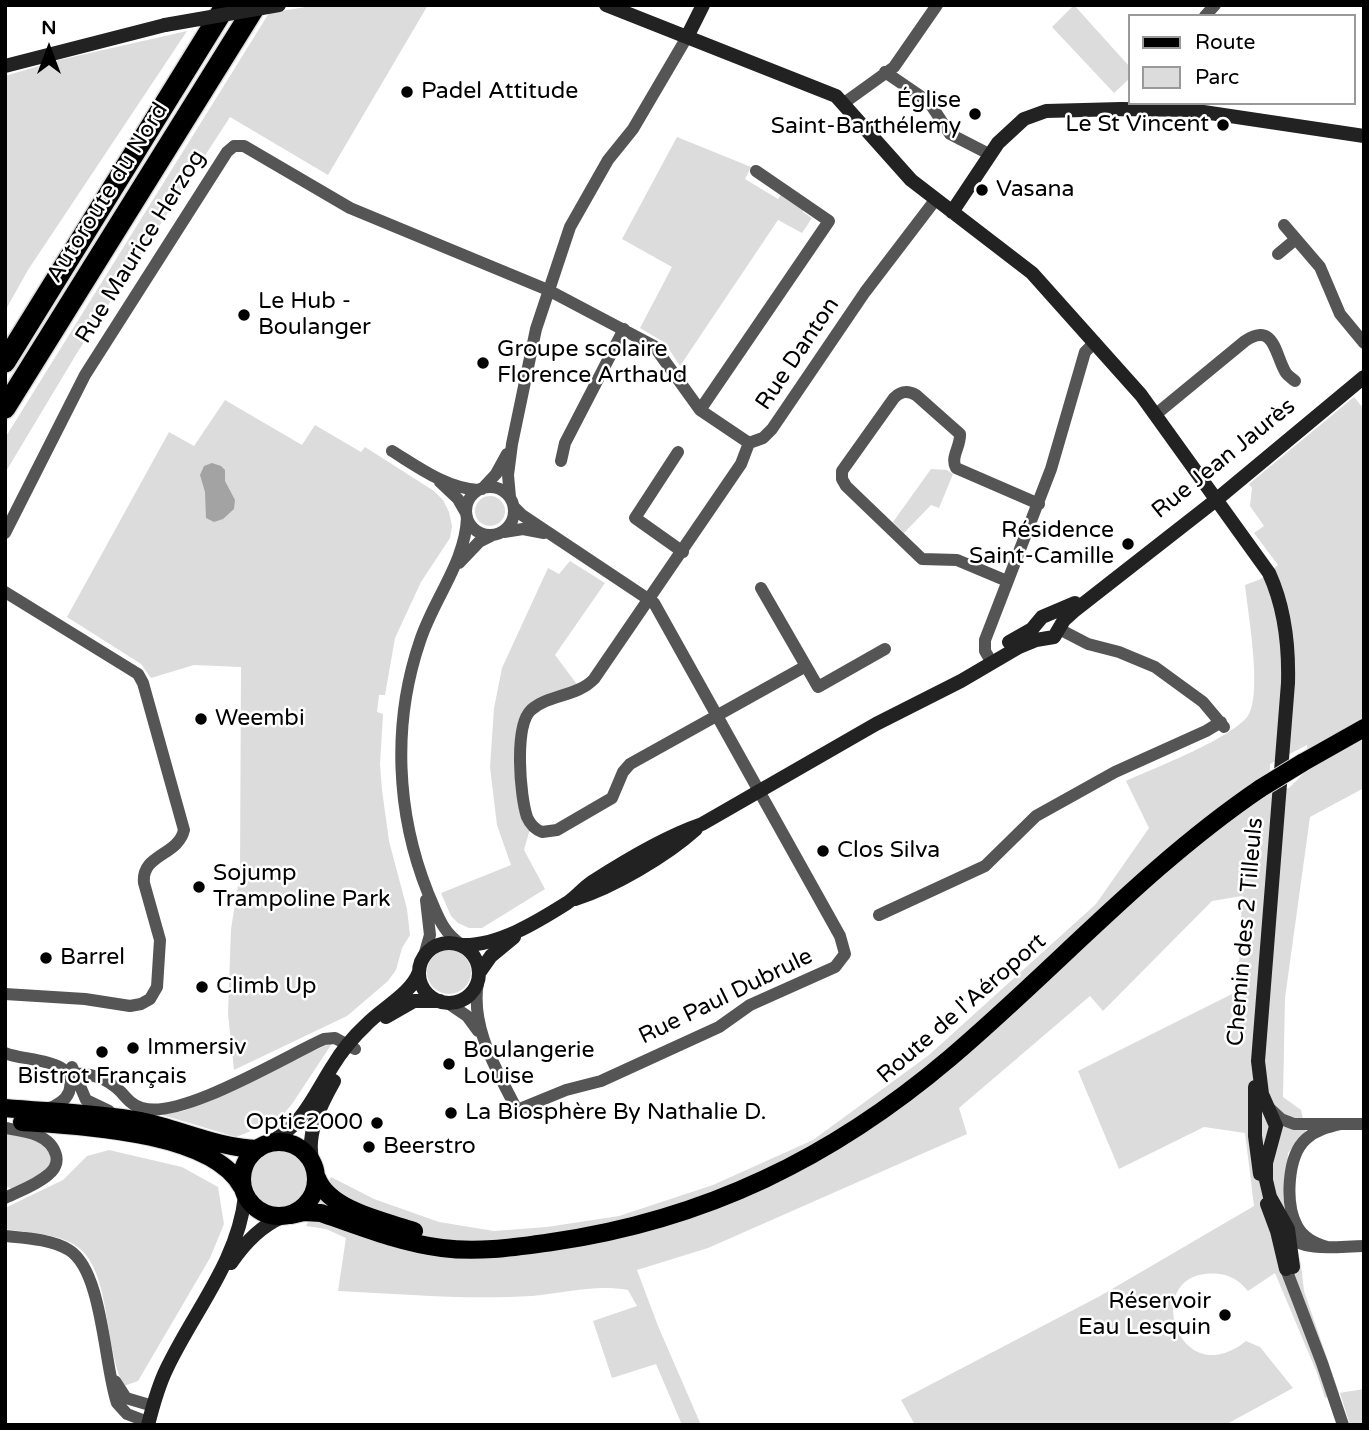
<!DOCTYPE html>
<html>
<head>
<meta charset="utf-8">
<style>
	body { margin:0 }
	#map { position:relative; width:1369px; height:1430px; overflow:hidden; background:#fff; font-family:"Varela Round",sans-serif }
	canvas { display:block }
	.frame { position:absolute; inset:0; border:7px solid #000; pointer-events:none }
	.legend { position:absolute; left:1128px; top:14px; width:228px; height:91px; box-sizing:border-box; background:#fff; border:2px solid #999; margin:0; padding:9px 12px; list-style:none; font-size:21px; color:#000 }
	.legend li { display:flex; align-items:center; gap:14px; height:35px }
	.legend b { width:35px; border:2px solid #999 }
	.north { position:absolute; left:14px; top:14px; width:70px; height:70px; -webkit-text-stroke:5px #fff; paint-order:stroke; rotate:0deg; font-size:19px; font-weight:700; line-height:28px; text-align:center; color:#000 }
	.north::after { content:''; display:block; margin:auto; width:24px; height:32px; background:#000; clip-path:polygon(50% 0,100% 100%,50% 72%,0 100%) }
</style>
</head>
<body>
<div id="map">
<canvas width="1369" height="1430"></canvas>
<div class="frame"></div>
<ul class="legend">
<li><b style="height:9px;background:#000"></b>Route</li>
<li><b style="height:19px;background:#dcdcdc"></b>Parc</li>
</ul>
<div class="north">N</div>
</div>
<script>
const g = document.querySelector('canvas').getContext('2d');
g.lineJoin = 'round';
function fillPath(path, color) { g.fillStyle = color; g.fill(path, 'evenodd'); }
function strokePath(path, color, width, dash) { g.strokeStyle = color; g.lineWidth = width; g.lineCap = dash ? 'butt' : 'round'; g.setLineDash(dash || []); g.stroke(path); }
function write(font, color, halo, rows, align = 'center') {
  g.font = font + ' "Varela Round",sans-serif'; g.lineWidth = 5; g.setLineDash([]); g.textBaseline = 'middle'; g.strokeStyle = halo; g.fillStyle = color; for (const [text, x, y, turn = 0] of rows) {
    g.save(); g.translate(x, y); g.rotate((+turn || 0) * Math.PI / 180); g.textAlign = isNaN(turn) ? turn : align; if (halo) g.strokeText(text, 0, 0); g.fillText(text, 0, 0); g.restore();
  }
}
const green = new Path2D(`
	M318 5H428L328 175 230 117 77 353 5 473V438L269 13Z
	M1074 5 1129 66V79L1114 93 1052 27Z
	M187 31 28 270 5 311V76L59 60Z
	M677 137 751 167 745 179 778 199 782 193 803 207V212L812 218 802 233 778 220 680 366 665 343 640 328 672 267 622 239Z
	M1354 397 1364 409V788L1310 817 1285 998 1283 1097 1301 1110 1306 1132 1288 1153 1286 1180 1288 1210 1301 1265 1304 1291 1339 1393 1364 1389V1425H1350L1340 1393 1325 1398 1317 1373 1275 1273 1248 1291C1236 1277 1224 1272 1205 1274 1143 1281 1180 1394 1246 1341L1260 1347 1293 1388 1225 1425H915L901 1400 1100 1296 1254 1206 1245 1133 1204 1127 1119 1169 1078 1071 1238 991 1242 896 1212 901 1103 1011 1090 996 959 1108 967 1134 708 1248 637 1270 658 1326 701 1425H682L656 1364 612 1378 593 1321 637 1306 628 1290C596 1284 564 1293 532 1296 468 1300 402 1294 338 1291L346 1238 326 1229 306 1226 331 1177 374 1199 439 1222 494 1231 547 1227 619 1216 713 1185 813 1140 929 1055 1096 904 1149 828 1126 781C1152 769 1236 737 1249 714 1262 691 1248 613 1245 585L1261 579 1278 565 1254 533 1264 526 1250 506 1252 488 1249 484ZM1307 745 1309 768 1289 788 1269 793 1270 764Z
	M225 400 302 445 315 425 361 452 365 447 434 491 443 500 449 512 452 526 450 538 421 582 395 638 385 695H379L377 712 383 714 380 764 382 790 389 841 407 909 410 935 402 948 396 970 388 981 347 1016 234 1070 228 1014 231 929 240 873 241 667 194 665 151 678 141 664 67 617 169 432 194 446Z
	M931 469 947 470 953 474 939 508 931 505 904 533 893 522Z
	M475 511a15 15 0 1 1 30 0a15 15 0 1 1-30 0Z
	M570 561 605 583 555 655 579 687 522 715 530 829 524 850 545 889 482 928H469L458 923 451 916 441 893 511 865 497 825 490 767 494 708 502 668 548 568 559 574Z
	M427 972a22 22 0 1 1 44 0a22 22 0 1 1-44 0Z
	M333 1042 292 1104 282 1116 271 1123 236 1137 159 1114 184 1111Z
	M5 1133C27 1136 47 1137 52 1162L46 1171 13 1189 5 1186Z
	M249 1179a30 30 0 1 1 60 0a30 30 0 1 1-60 0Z
	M109 1150 182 1167 218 1187 224 1224 210 1258 138 1381 124 1386C104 1348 111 1273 79 1248 60 1233 28 1233 5 1229V1208L63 1180 87 1156Z`);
const water = new Path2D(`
	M212 463 221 466 225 470V481L235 500 234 509 223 519 214 522 206 518 205 492 200 475 204 466Z`);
const street = new Path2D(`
	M1205 16 1215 5
	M885 72 929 102 950 134 989 154
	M844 103 894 67 937 5
	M1284 225 1320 267 1340 314 1364 343
	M1278 254 1296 239
	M700 410 829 221 756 171
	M1155 415 1245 341C1275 321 1275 356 1286 373 1288 376 1292 378 1295 381
	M749 443 741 464 594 679C577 697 549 694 531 710 514 726 520 796 527 817 530 824 534 829 542 832L557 830 612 798 623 772 630 764 806 666 818 687 885 649
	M749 443 763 438 772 429 865 292 936 199
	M392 451C418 467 446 488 478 490
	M678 452 635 518 683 552
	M561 461 565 443 624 329
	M440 482 458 499 466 513
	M466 511a24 24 0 1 1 48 0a24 24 0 1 1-48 0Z
	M482 489 496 474 507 454
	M510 497 508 475 512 444 536 329 570 227 608 160 633 129 687 37
	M504 532 523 529 544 533
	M5 533 85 375 227 152 234 146H244L350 208 548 290 654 346 700 410 749 443
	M459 563 479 542 493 535
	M1007 581 957 560 922 559 846 486 842 479V471L894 398C901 391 907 390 916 395L960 434C961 446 950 457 956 468L1039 504
	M761 588 806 666
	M5 592 138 674 143 683 184 830C178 856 141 854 144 883L160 940 157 987 150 999 141 1004 130 1006 85 999 5 994
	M1059 629 1088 644 1119 652 1155 667 1203 702 1224 727
	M992 663 985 651V640L1051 469 1085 352 1095 342
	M879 915 985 866 1036 816 1115 772 1206 731 1221 722
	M462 945C442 932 437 914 428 893 396 813 392 723 420 641 433 600 466 561 467 517
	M424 956 430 935 426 900
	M478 982C470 1028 497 1070 517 1110L566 1090 601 1081 719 1027 750 1005 835 967 845 954 840 936 654 603 522 515 514 507
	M448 1003 467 1016 478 1031
	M5 1053C25 1062 80 1057 69 1092 65 1102 56 1106 47 1109
	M72 1067 86 1100 109 1111
	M67 1073C88 1073 105 1076 121 1092 127 1099 133 1106 142 1108 181 1120 284 1057 324 1039L335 1038 355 1049
	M1269 1108 1281 1119 1294 1124H1364
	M5 1128C23 1131 50 1133 56 1155 58 1162 55 1169 49 1174 37 1185 19 1191 5 1198
	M1285 1235C1307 1253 1338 1246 1364 1246
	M5 1236C25 1238 51 1239 69 1250 103 1271 104 1366 117 1403L127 1414 148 1422
	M1327 1247C1315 1243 1303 1238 1297 1226 1285 1204 1287 1156 1306 1139 1316 1130 1328 1127 1341 1124
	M1286 1269 1322 1363 1343 1425
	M115 1381 126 1398 153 1406`);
const secondary = new Path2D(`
	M606 5 836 96 911 180 1032 273 1141 395 1269 573C1285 608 1289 646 1288 683L1258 1061 1262 1094 1276 1126 1266 1163V1180L1270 1197 1288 1229 1293 1267
	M687 37 703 5
	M5 66 165 25
	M952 212 998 143 1024 119 1046 111 1121 109 1190 110 1364 136
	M1009 642 1032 629 1042 617 1075 603
	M575 899C613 887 666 856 696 829
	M419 973a30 30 0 1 1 60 0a30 30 0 1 1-60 0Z
	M462 945C498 946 537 922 567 903 576 897 583 888 592 882 626 860 664 837 702 824L876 724 961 681 1019 647 1036 640 1054 637 1064 620 1074 611 1216 500 1364 377
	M479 973 491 956 514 937
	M386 1017 414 1001H440
	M1255 1087V1136L1260 1174
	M267 1144C302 1127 313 1097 332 1067 341 1052 353 1037 366 1025 382 1008 411 994 419 972
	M313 1164C305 1135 320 1106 334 1081
	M1267 1204 1277 1231 1286 1269
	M231 1263C244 1244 261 1226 282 1217
	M148 1425C153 1405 158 1386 167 1368 194 1311 238 1261 245 1196`);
const primary = new Path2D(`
	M1302 763 1364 728
	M5 1108C51 1112 96 1113 141 1121 180 1129 218 1148 258 1149
	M22 1122C79 1126 212 1131 242 1187
	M242 1179a37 37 0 1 1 74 0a37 37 0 1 1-74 0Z
	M317 1178C329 1210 384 1221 414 1231
	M291 1215 304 1212 321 1213C361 1227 401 1243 442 1248 479 1253 516 1247 552 1242 705 1220 832 1158 950 1058 1055 969 1146 866 1261 788`);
const highway = new Path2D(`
	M5 362 226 5
	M5 408 256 5`);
const secondaryBridge = new Path2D(`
	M165 25 279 5`);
const primaryBridge = new Path2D(`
	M1261 788 1302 763`);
const markers = [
	[407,92,7,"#000"],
	[975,114,7,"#000"],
	[1223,125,7,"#000"],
	[982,190,7,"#000"],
	[244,315,7,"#000"],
	[483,363,7,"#000"],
	[1128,544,7,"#000"],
	[201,719,7,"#000"],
	[823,851,7,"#000"],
	[199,887,7,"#000"],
	[46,958,7,"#000"],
	[202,987,7,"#000"],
	[133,1048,7,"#000"],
	[102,1052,7,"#000"],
	[449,1064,7,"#000"],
	[451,1113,7,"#000"],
	[377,1123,7,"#000"],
	[369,1147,7,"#000"],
	[1225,1315,7,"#000"]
];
const poiNames = [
	["Padel Attitude",421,92],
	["Église",961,101,"right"],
	["Saint-Barthélemy",961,127,"right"],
	["Le St Vincent",1209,125,"right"],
	["Vasana",996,190],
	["Le Hub -",258,302],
	["Boulanger",258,328],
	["Groupe scolaire",497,350],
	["Florence Arthaud",497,376],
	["Résidence",1114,531,"right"],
	["Saint-Camille",1114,557,"right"],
	["Weembi",215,719],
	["Clos Silva",837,851],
	["Sojump",213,874],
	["Trampoline Park",213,900],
	["Barrel",60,958],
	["Climb Up",216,987],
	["Immersiv",147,1048],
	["Boulangerie",463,1051],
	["Louise",463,1077],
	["Bistrot Français",102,1077,"center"],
	["La Biosphère By Nathalie D.",465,1113],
	["Optic2000",363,1123,"right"],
	["Beerstro",383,1147],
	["Réservoir",1211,1302,"right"],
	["Eau Lesquin",1211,1328,"right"]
];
const streetNames = [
	["Autoroute du Nord",108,193,-58],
	["Rue Maurice Herzog",141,247,-58],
	["Rue Danton",798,354,-56],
	["Rue Jean Jaurès",1224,459,-39],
	["Chemin des 2 Tilleuls",1246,932,-85],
	["Rue Paul Dubrule",726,997,-26],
	["Route de l'Aéroport",962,1009,-41]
];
fillPath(green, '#dcdcdc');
fillPath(water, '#a3a3a3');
strokePath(primary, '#dbdbdb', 20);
strokePath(highway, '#dbdbdb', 24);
strokePath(street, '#555', 12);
strokePath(secondary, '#222', 14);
strokePath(primary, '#000', 18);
strokePath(highway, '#000', 21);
strokePath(primaryBridge, '#dbdbdb', 20, []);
strokePath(secondaryBridge, '#222', 14);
strokePath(primaryBridge, '#000', 18);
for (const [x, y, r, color] of markers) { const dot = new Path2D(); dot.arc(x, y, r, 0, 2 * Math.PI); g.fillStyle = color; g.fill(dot); strokePath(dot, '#fff', 2.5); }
write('23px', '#000', '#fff', poiNames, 'left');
write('23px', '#000', '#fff', streetNames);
</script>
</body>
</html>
